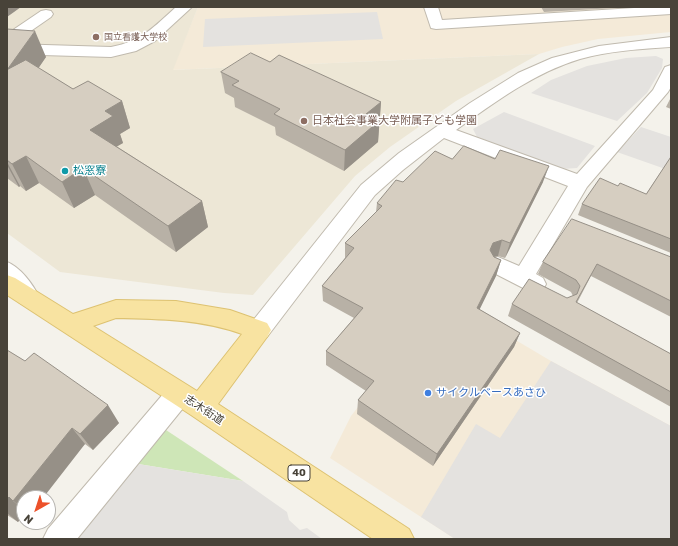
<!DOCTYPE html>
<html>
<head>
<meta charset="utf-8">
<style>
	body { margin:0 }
	#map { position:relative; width:678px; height:546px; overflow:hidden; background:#f4f2eb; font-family:Rubik,sans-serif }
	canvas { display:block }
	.frame { position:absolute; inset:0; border:8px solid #484339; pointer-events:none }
	.north { position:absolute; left:16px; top:490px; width:40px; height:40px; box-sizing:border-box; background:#fff; border:1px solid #b6b4b0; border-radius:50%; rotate:219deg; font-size:11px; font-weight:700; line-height:16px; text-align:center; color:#484339 }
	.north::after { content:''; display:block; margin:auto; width:14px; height:18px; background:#ec512a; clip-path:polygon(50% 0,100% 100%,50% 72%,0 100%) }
</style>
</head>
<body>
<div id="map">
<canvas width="678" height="546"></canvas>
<div class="frame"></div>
<div class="north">N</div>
</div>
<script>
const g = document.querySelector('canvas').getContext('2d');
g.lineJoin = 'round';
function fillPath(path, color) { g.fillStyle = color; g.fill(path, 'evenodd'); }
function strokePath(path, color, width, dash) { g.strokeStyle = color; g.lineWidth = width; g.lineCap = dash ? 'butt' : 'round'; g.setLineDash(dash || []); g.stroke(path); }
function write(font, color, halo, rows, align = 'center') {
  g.font = font + ' Rubik,"Noto Sans JP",sans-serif'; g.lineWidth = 3; g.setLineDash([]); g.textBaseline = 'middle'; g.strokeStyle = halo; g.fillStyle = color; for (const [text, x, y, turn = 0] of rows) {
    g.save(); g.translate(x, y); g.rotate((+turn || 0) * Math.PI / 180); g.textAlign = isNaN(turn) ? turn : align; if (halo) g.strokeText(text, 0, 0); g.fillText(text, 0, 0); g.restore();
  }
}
const commercial = new Path2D(`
	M198 7H671V32L598 39 562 47 539 54 172 70Z
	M443 297 551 361 671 426V539H455L330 458 351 416Z`);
const education = new Path2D(`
	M7 7H198L173 70 539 54 456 101 390 147 355 176 253 295 224 293 60 272 7 233Z`);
const green = new Path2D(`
	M166 430 243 481 132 463 155 433Z`);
const parking = new Path2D(`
	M377 12 383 39 203 47 205 19Z
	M656 56 663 59 662 68 647 93 617 121 531 93 551 80 587 66 626 58Z
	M504 112 595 146 577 168 562 169 477 137 473 129Z
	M641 127 671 137V171L617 152Z
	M551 361 671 426V539H455L421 517 476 424 500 438Z
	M132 463 243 481 287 512 289 520 300 530 307 528 322 539H70Z`);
const minor = new Path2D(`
	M176 7H192L155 41 136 51 111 57 7 54V34L41 11 46 10 51 11 53 14 51 17 12 44 111 47C142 41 154 27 176 7Z
	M424 7H438L442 20 650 7H671V14L436 29 431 28Z
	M671 37V47C641 49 609 51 580 59 534 73 495 102 456 130L577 174 653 90 665 67 671 65V87L668 92 587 187 536 274 543 278 546 284 543 290 535 293 527 290 490 271 487 265 490 259 498 257 519 266 568 186 444 138 403 170 375 195 267 337 259 340 251 337 247 330 251 323 361 185 399 153 470 103 518 73 552 58 599 46Z
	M7 262C20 267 33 284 39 297L36 303 28 306 20 303 7 287Z
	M179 383 188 386 192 394 188 402 77 539H43L48 529 170 386Z`);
const major = new Path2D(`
	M7 275 15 278 73 314 116 300 176 301 230 310 267 323 271 330 267 337 218 404 409 529 414 539H373L191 415 7 295ZM116 318C159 319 201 319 242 334L197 391 93 326Z`);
const wall = new Path2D(`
	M541 7H632L544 12Z
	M7 29 46 57 38 68 73 89 122 101 130 128 120 134 123 143 116 146 202 201 208 227 176 252 95 195 74 208 39 183 26 191 20 186 19 187 7 178Z
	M270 62 381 102 378 142 344 171 276 135 275 127 235 107 234 98 225 93 221 72Z
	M671 97V109L666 107Z
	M671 157V253L578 215 582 204 618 186 646 194Z
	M452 159 543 182 505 258 498 256 494 257 501 260 496 276 479 309 520 333 514 347 433 466 357 414 358 400 366 391 326 365V351L354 318 323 301 322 286 345 258V243L376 212 377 203 403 182Z
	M671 261V317L591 276 577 303 671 354V407L508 316 512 304 567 298 573 296 571 292 538 274 543 262Z
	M7 350 119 423 93 450 85 444 24 498V514L18 522 7 515Z`);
const shadedWall = new Path2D(`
	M7 7H21L7 17Z
	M35 31 46 57 19 97 7 70Z
	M122 101 130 128 120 134 123 143 101 156 90 130 105 111Z
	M381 102 378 142 344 171 345 150 366 114Z
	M26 156 39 183 26 191 12 164Z
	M7 162 20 186 19 187 7 165Z
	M549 166 543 182 505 258 510 243Z
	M83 168 95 195 74 208 62 182Z
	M202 201 208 227 176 252 168 226Z
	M502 240 498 256 489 258 490 250 493 243Z
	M501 260 496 276 473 323 477 308Z
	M520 333 514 347 433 466 437 454Z
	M108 405 119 423 93 450 80 434Z
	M72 428 85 444 43 498H24V510L13 501Z
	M9 497 24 510V514L18 522 7 513V499Z`);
const building = new Path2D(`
	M7 29 35 31 7 70Z
	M251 53 270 62 279 55 381 102 366 114 379 121 345 150 274 114 280 109 232 85 239 81 221 72Z
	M26 60 73 89 88 81 122 101 105 111 113 116 90 130 202 201 168 226 83 168 62 182 26 156 12 164 7 160V70Z
	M464 146 495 159 500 150 549 166 510 243 502 240 493 243 490 250 494 257 501 260 477 308 520 333 437 454 358 400 374 381 326 351 363 308 322 286 354 248 345 243 382 206 377 203 396 180 403 182 435 151 452 159Z
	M671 157V239L582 204 600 178 618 186 620 183 646 194Z
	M572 219 671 257V301L597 264 576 302 671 354V392L512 304 529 279 567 298 577 294 580 286 576 280 543 262Z
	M7 350 25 361 34 353 108 405 80 434 72 428 13 501 9 497 7 499Z`);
const markers = [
	[96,37,4,"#8d6e63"],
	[304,121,4,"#8d6e63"],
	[65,171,4,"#0f9aa8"],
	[428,393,4,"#3f7fe0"]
];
const farEducationnames = [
	["国立看護大学校",104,37]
];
const shields = [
	[299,473,22]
];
const shieldNames = [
	["40",299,473]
];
const educationNames = [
	["日本社会事業大学附属子ども学園",312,121]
];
const cultureNames = [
	["松窓寮",73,171]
];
const shopNames = [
	["サイクルベースあさひ",436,393]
];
const streetNames = [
	["志木街道",204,410,33]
];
fillPath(commercial, '#f4ead8');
fillPath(education, '#ede7d6');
fillPath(green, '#cee6b7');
fillPath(parking, '#e4e2df');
strokePath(minor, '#c0baae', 2);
strokePath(major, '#ddc271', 2);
fillPath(minor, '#fff');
fillPath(major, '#f8e3a1');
fillPath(wall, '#b8b1a6');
fillPath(shadedWall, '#969087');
fillPath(building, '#d6cec1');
strokePath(building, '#969087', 1);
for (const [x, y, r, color] of markers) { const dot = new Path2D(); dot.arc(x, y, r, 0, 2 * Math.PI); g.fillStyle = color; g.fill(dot); strokePath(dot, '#fff', 1.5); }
write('9px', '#785e54', '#fff', farEducationnames, 'left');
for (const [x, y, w] of shields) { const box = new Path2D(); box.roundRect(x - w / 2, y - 8, w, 16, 3); g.fillStyle = '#fff'; g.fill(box); strokePath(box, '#484339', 1); }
write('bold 10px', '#484339', null, shieldNames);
write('11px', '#785e54', '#fff', educationNames, 'left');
write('11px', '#0d838f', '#fff', cultureNames, 'left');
write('11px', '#366cbe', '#fff', shopNames, 'left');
write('11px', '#484339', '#fff', streetNames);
</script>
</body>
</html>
